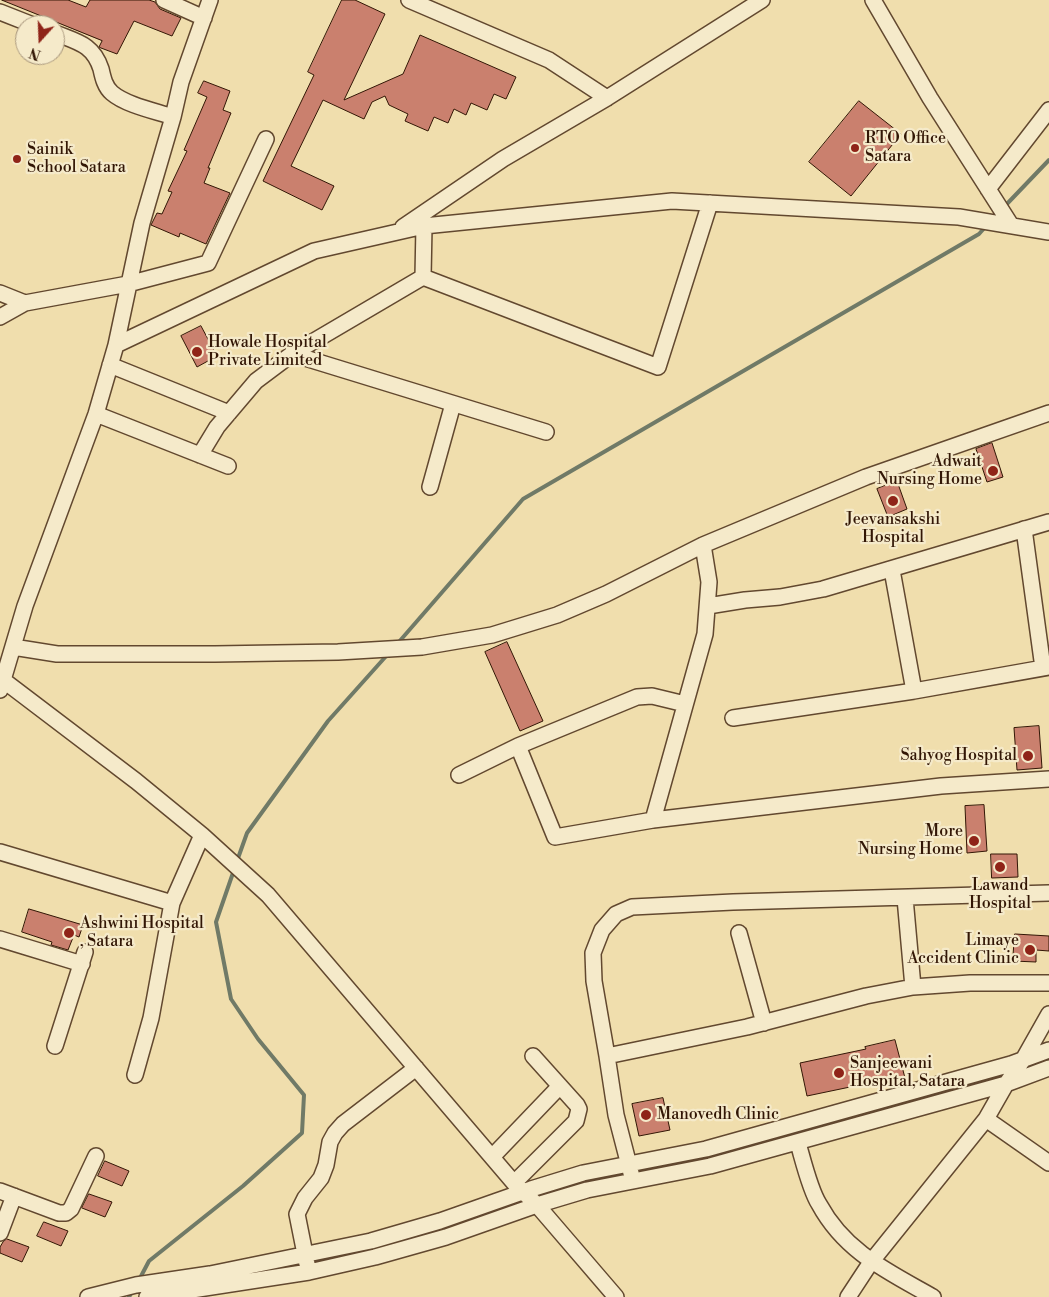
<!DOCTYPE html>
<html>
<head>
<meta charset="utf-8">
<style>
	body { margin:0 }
	#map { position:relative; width:1049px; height:1297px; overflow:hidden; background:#f0dead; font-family:"Libre Bodoni",serif }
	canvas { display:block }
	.north { position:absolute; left:15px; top:15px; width:50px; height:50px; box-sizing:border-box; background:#f5eaca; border:1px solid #a7957b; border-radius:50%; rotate:200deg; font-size:14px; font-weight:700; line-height:20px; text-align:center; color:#321605 }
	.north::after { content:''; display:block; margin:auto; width:18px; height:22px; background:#8f2418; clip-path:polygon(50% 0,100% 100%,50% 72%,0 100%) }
</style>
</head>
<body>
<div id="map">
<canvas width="1049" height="1297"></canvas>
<div class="north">N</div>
</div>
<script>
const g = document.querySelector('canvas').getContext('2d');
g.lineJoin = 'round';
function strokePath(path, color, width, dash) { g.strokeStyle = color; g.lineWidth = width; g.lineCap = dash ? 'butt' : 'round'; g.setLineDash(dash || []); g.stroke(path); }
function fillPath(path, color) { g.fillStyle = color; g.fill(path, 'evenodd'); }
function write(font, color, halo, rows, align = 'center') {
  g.font = font + ' "Libre Bodoni",serif'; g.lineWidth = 4.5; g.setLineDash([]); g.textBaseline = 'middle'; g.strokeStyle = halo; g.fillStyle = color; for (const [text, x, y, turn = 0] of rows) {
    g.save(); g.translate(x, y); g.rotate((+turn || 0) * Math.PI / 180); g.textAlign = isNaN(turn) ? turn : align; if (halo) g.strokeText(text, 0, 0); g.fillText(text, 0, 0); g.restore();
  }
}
const stream = new Path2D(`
	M1004 207 1049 160
	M398 643 523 499 979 234 987 225
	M237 861 247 833 328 721 388 654
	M139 1280 149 1261 243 1186 302 1133 304 1095 258 1039 231 999 216 922 234 870
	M129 1297 133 1290`);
const building = new Path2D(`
	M2 0H68L86 7 90 0H149L155 2 160 9 181 18 172 36 134 21 117 54 101 48 99 47 102 41Z
	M342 0H355L385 14 344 100 403 74 420 35 516 77 506 99 494 94 487 110 471 103 466 115 454 109 448 123 434 117 428 131 405 121 408 114 389 105 385 96 372 102 364 119 323 100 291 166 334 186 322 210 263 181 314 75 308 72Z
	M204 81 230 91 223 110 231 113 208 168H210L204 183 230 193 206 244 180 233 179 237 151 225 157 213 162 214 172 192 168 191 187 151 184 150 207 97 198 93Z
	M859 101 901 134 851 196 809 162Z
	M201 326 217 356 197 367 181 336Z
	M992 443 1003 477 987 482 976 449Z
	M897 481 907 509 888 517 877 489Z
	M507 642 543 721 520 731 485 652Z
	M1039 726 1042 768 1017 770 1014 728Z
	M984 805 987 851 967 853 965 806Z
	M991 854H1017L1018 877 992 878Z
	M29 909 83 925 79 937 74 935 68 950 51 945 52 942 22 932Z
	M1015 934 1049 936V951L1036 950V962L1013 961Z
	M895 1040 905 1078 875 1085 874 1082 807 1096 800 1063 866 1049 865 1047Z
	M663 1098 670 1130 639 1136 632 1104Z
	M105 1161 129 1171 122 1186 98 1176Z
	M89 1194 112 1202 105 1217 82 1208Z
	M44 1222 68 1231 61 1246 37 1236Z
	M7 1239 29 1247 22 1262 0 1253V1247L3 1242Z`);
const minor = new Path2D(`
	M164 0 204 18
	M409 0 549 60 607 98
	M873 0 930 98 1011 225
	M0 12 33 25
	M55 33C77 42 93 44 101 69 103 78 105 87 112 93 126 105 155 111 173 117
	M988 189 1049 110
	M403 227 503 159 607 98 762 0
	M423 277 658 367 710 203
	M0 293 25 303
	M0 317 25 303 128 284 208 263 266 139
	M116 345 142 223 173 117 181 82 210 0
	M292 354 546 432
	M110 365 229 413
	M96 414 228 466
	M200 455 217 427 256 381 292 354 423 277 424 226
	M430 487 453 404
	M1024 529 1043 668
	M892 570 914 691
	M708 606 745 600 780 597 823 589 1049 522
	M13 647 57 654H215L338 652 422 647 492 635 557 615 606 594 703 545 866 477 1049 413
	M3 680 136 781 202 835 268 895 514 1183 537 1205 616 1297
	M0 690 25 606 96 414 116 345 314 251 424 226 672 201 959 217 1049 232
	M733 718 914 691 1049 667
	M518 746 555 837 653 820 705 634 709 582 703 545
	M459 775 518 746 637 697 652 696 685 704
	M653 820 941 786 1049 779
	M0 852 172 903 202 835
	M1049 893 733 902 632 907 616 914 602 930 593 953 594 981 607 1056 747 1027 866 996 913 987 970 983H1049
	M905 898 913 987
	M739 933 764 1023
	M0 939 82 964
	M1049 1014 1023 1060 1006 1084 986 1119 1049 1163
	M55 1046 85 952
	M607 1056 616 1115 631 1173
	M135 1075 151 1018 172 903
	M798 1143C803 1160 810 1190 819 1204 845 1252 887 1271 933 1297
	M492 1157 560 1086
	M514 1183 576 1121 579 1109 577 1105 533 1056
	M0 1191 59 1213H66L71 1209 96 1156
	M0 1233 14 1196
	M307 1264 297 1214 305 1198 321 1178 326 1165 330 1142 335 1133 343 1124 416 1068
	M88 1297 136 1285 210 1274 371 1241 440 1221 531 1189 583 1173 706 1149 1011 1064 1049 1050
	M147 1297 309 1272 375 1257 446 1237 537 1205 587 1190 710 1166 1006 1084 1049 1068
	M848 1297 871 1262 986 1119`);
const markers = [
	[855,148,5,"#8f2418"],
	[17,159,5,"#8f2418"],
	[197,352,6,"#8f2418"],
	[993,471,6,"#8f2418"],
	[893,501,6,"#8f2418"],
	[1028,756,6,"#8f2418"],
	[974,841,6,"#8f2418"],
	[1000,867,6,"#8f2418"],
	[69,933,6,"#8f2418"],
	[1030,950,6,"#8f2418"],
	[839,1073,6,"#8f2418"],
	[646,1115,6,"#8f2418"]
];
const poiNames = [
	["RTO Office",865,139],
	["Satara",865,157],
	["Sainik",27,150],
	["School Satara",27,168],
	["Howale Hospital",208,343],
	["Private Limited",208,361],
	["Adwait",982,462,"right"],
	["Nursing Home",982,480,"right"],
	["Jeevansakshi",893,520,"center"],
	["Hospital",893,538,"center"],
	["Sahyog Hospital",1017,756,"right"],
	["More",963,832,"right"],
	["Nursing Home",963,850,"right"],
	["Lawand",1000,886,"center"],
	["Hospital",1000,904,"center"],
	["Ashwini Hospital",80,924],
	[", Satara",80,942],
	["Limaye",1019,941,"right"],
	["Accident Clinic",1019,959,"right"],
	["Sanjeewani",850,1064],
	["Hospital, Satara",850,1082],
	["Manovedh Clinic",657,1115]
];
strokePath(stream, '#707a67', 4);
fillPath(building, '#ca806e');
strokePath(building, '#321605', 1);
strokePath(minor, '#62482f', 18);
strokePath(minor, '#f5eaca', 15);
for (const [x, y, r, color] of markers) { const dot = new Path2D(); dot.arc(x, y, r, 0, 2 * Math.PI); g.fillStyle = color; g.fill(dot); strokePath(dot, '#f5eaca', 2); }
write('16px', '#321605', '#f5eaca', poiNames, 'left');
</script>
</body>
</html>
